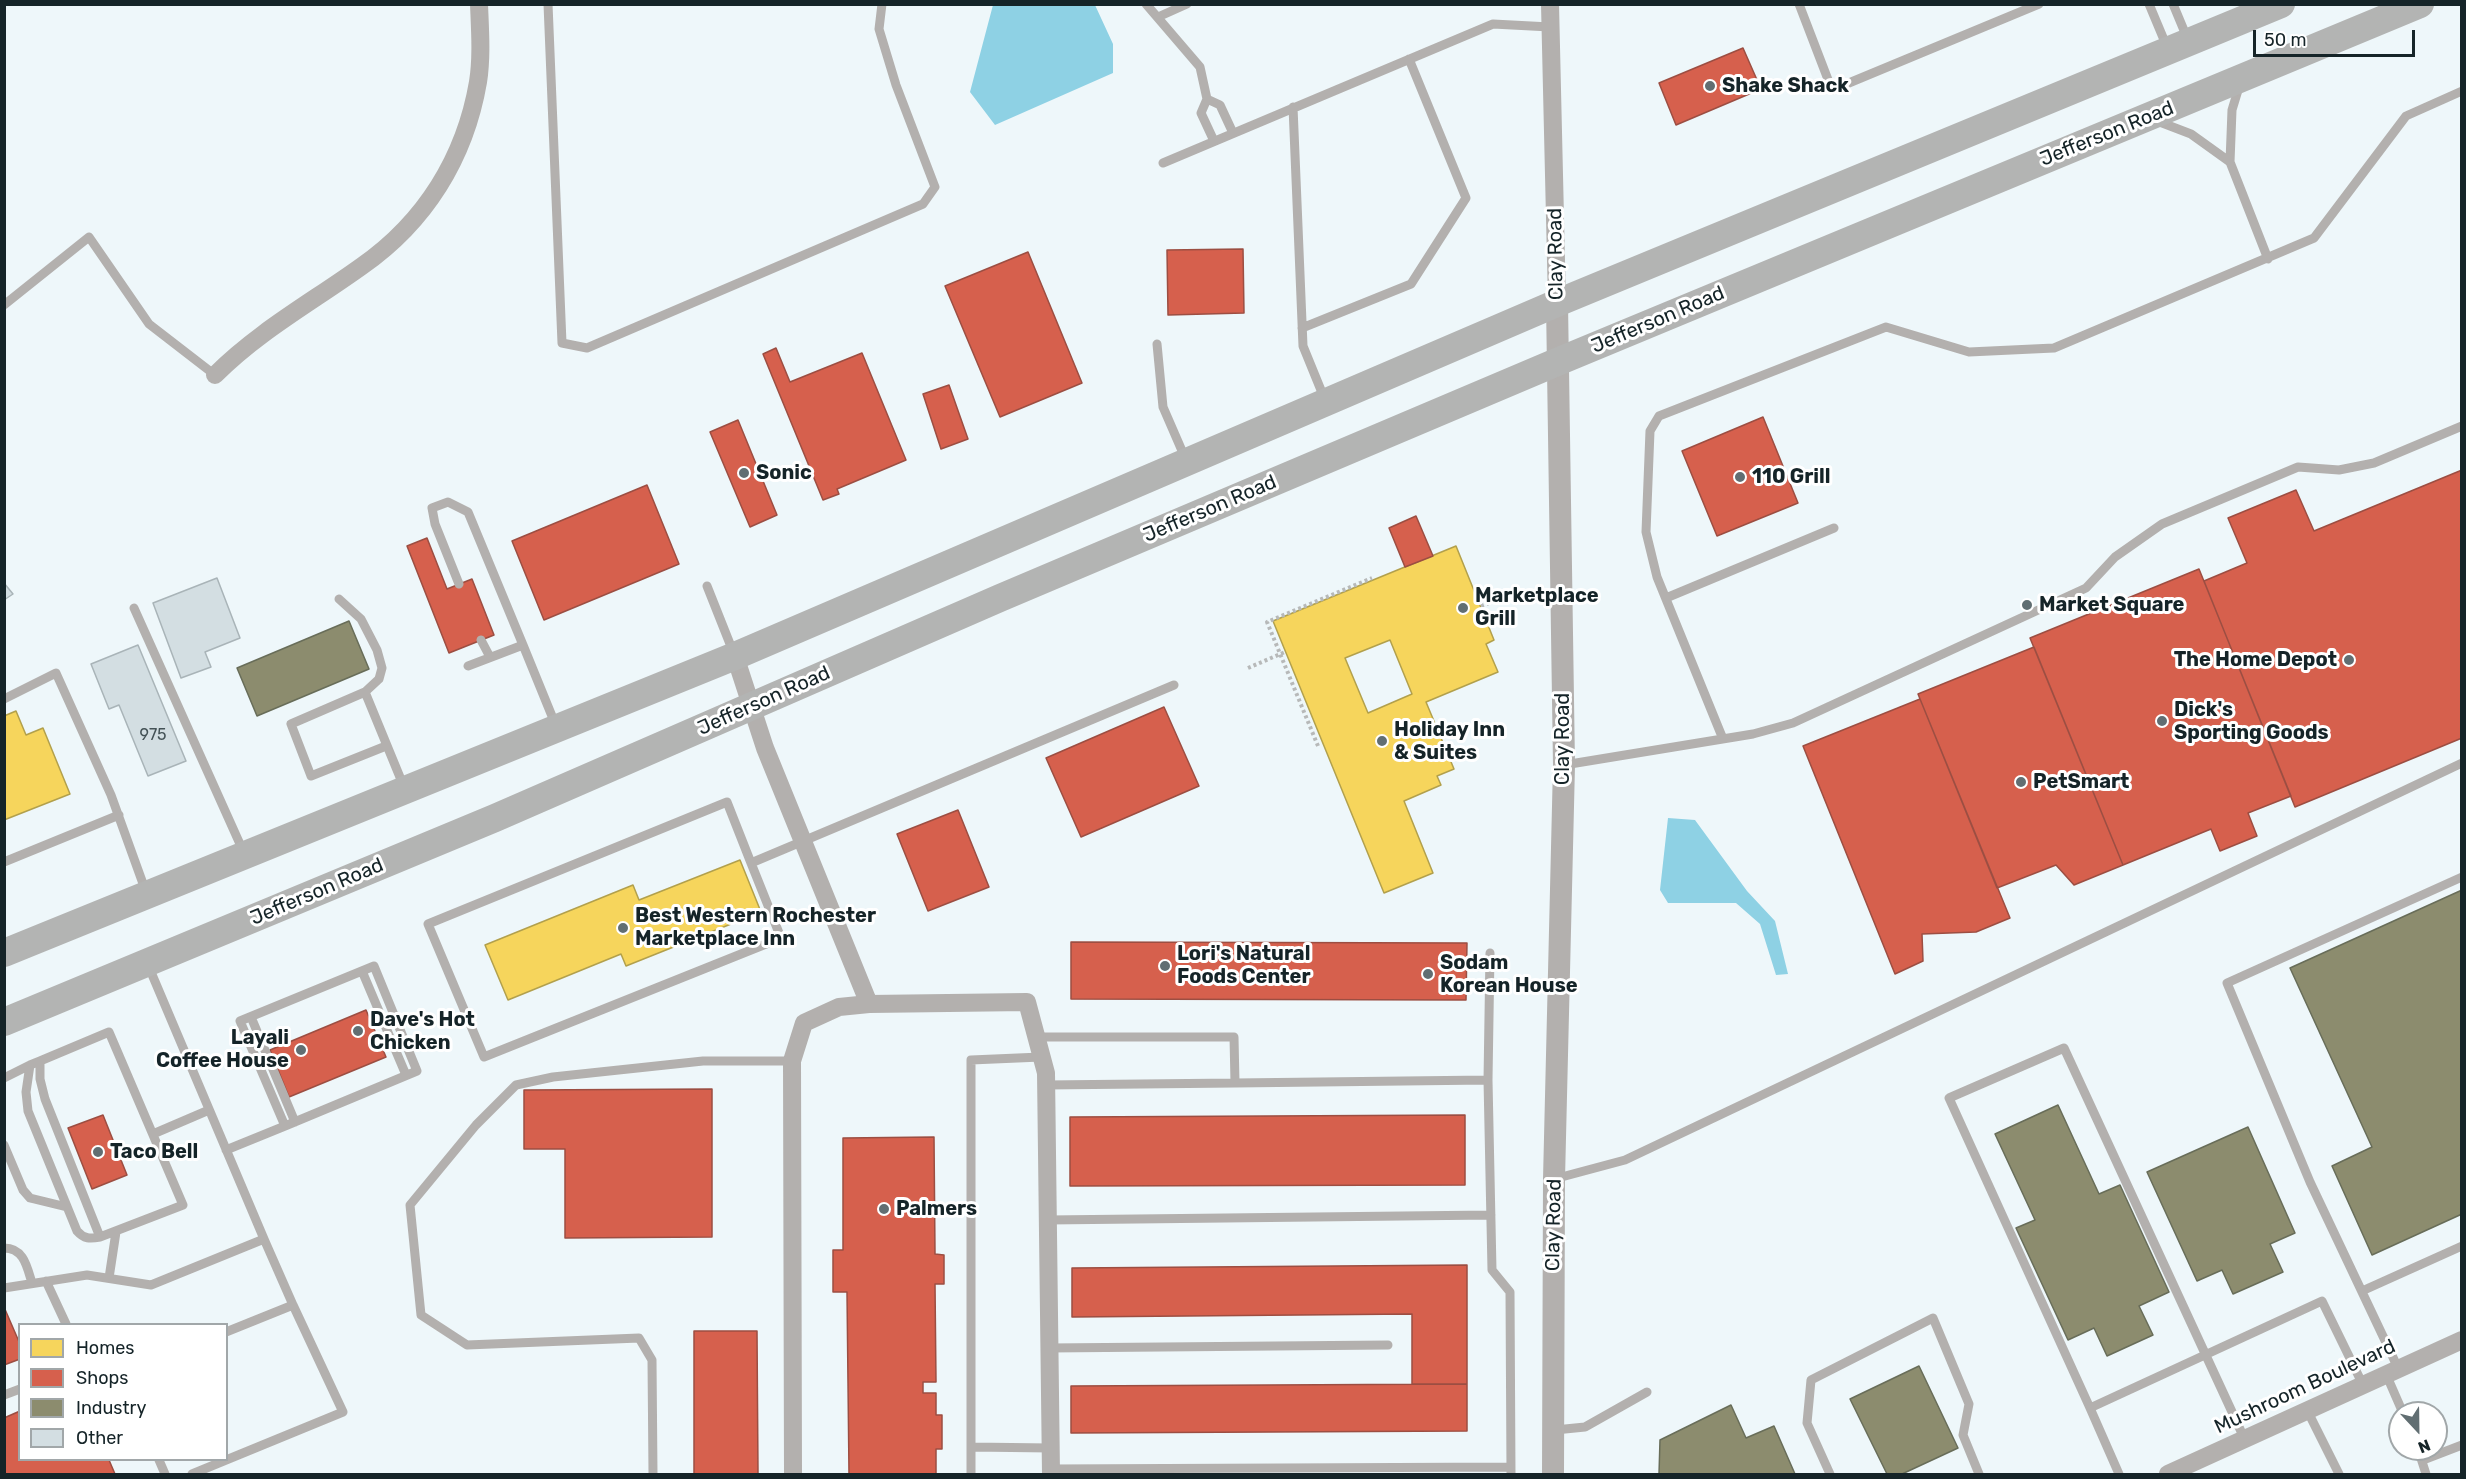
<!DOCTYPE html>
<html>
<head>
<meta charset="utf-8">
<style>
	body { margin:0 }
	#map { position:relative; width:2466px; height:1479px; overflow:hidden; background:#eef7fa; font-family:Rubik,sans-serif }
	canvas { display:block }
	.frame { position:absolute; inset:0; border:6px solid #152428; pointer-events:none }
	.legend { position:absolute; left:18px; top:1323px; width:210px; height:138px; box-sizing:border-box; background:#fff; border:2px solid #a1a7a9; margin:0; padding:8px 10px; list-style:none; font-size:18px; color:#152428 }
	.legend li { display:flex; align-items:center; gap:12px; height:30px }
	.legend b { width:30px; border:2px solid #a1a7a9 }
	.north { position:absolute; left:2388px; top:1401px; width:60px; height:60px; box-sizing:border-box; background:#fff; border:2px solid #a1a7a9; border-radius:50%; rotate:158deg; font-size:16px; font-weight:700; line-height:24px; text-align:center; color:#152428 }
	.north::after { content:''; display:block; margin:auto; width:21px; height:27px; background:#616e72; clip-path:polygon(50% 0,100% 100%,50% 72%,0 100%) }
	.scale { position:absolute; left:2253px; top:30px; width:162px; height:27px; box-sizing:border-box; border:3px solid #152428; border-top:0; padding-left:8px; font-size:18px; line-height:21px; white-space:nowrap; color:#152428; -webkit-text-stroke:4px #fff; paint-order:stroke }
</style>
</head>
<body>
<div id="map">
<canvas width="2466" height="1479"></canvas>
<div class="frame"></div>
<ul class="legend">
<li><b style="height:16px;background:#f6d55c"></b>Homes</li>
<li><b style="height:16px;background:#d6604d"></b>Shops</li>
<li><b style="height:16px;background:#8c8c6e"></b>Industry</li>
<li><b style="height:16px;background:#d3dee2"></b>Other</li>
</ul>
<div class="north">N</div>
<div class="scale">50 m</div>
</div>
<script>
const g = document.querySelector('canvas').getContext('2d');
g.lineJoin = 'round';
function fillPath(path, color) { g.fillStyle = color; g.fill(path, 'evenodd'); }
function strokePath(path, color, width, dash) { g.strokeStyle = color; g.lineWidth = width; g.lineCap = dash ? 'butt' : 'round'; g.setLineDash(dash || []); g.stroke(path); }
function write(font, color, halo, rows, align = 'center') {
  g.font = font + ' Rubik,sans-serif'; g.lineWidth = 6; g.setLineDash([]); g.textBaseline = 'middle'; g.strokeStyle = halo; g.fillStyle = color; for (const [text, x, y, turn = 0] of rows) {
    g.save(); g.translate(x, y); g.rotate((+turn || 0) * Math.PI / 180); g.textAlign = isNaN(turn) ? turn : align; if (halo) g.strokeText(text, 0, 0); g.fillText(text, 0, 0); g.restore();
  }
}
const water = new Path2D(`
	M993 5H1095L1113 44V73L995 125 970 92Z
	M1668 818 1695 820 1747 891 1775 921 1788 974 1776 975 1760 924 1736 903H1668L1660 890Z`);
const homes = new Path2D(`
	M1456 546 1494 640 1486 644 1498 672 1426 702 1454 769 1437 776 1441 785 1404 801 1433 873 1384 893 1273 621ZM1390 640 1412 694 1368 713 1345 658Z
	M16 711 26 735 43 728 70 794 4 820V716Z
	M740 860 761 912 626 966 621 954 508 1000 485 945 633 885 639 900Z`);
const shops = new Path2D(`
	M1743 48 1761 89 1676 125 1659 83Z
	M1243 249 1244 313 1168 315 1167 250Z
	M1028 252 1082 383 1000 417 945 286Z
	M776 348 790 382 862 353 906 460 837 489 839 494 823 500 763 354Z
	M949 385 968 439 941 449 923 394Z
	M1763 417 1798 503 1717 536 1682 451Z
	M738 420 777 515 750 527 710 432Z
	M2462 470V738L2295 807 2204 581 2247 563 2228 518 2296 490 2314 531Z
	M647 485 679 564 544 620 512 541Z
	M1416 516 1433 556 1405 567 1389 528Z
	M427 538 447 589 472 579 494 635 449 653 407 546Z
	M2199 569 2291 796 2248 813 2257 836 2220 851 2211 829 2123 865 2030 638Z
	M2034 647 2123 865 2074 885 2056 865 1997 888 1918 694Z
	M1920 699 2010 918 1976 932 1922 934 1923 961 1895 974 1803 746Z
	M1164 707 1199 786 1081 837 1046 758Z
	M958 810 989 887 928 911 897 834Z
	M1071 942 1467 943 1466 1000 1071 999Z
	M366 1010 386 1057 289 1097 270 1050Z
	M712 1089V1237L565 1238V1149H524V1090Z
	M103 1115 127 1175 92 1189 68 1128Z
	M1465 1115V1185L1070 1186V1117Z
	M934 1137 935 1254 944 1255V1284H935L936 1382H923V1393H936V1415H942V1449H936V1474H849L847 1292H833V1250H843V1138Z
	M1467 1265V1384H1412V1314L1072 1317V1268Z
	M4 1307 20 1344V1359L4 1365Z
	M694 1331H757L758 1474H694Z
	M1467 1384V1431L1071 1433V1386Z
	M20 1411V1460H109L115 1474H4V1418Z`);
const industry = new Path2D(`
	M349 621 369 669 257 716 237 668Z
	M2462 890V1214L2372 1255 2332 1166 2372 1147 2290 968Z
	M2058 1105 2099 1194 2120 1185 2169 1292 2139 1306 2153 1335 2107 1356 2094 1328 2068 1340 2016 1228 2035 1220 1995 1134Z
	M2248 1127 2295 1233 2270 1244 2283 1272 2233 1294 2222 1270 2197 1281 2147 1172Z
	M1919 1366 1958 1448 1902 1474H1887L1850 1399Z
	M1731 1405 1746 1438 1774 1426 1795 1474H1659L1660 1440Z`);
const building = new Path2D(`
	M217 578 240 638 205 652 211 667 181 678 153 603Z
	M4 583 13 594 4 600Z
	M138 645 186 761 148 776 119 705 109 709 91 664Z`);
const path = new Path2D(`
	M1481 606 1497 600H1510
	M1248 668 1285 652
	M1318 746 1267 622 1372 578`);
const service = new Path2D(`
	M548 4 562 343 587 348 923 204 935 187 896 85 879 29 882 4
	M1146 4 1200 67 1207 99 1220 105 1233 133
	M1799 4 1832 90 2039 4
	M2149 4 2167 47
	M2173 4 2188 40
	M1158 17 1187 4
	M2239 87 2232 110 2230 162 2268 259
	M1207 99 1201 113 1214 141
	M1293 107 1303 346 1325 400
	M2157 121 2191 134 2230 162
	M1163 163 1493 24 1550 27
	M4 305 89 237 149 324 215 375
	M1302 328 1411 284 1466 198 1409 59
	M1157 344 1163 407 1186 460
	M459 584 435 524 432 508 448 502 468 512 523 645
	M707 586 734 654
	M1666 598 1834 528
	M339 599 361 619 377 650 382 668 379 679 365 692
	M134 608 244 853
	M481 640 490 657
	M468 666 523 645 556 726
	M4 699 56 673 111 795 146 892
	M1723 739 1657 577 1646 532 1650 431 1659 416 1886 327 1969 352 2054 348 2314 238 2406 116 2462 91
	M386 746 311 776 291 724 365 692 404 787
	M1564 765 1753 734 1793 723 2086 588 2115 557 2162 524 2298 467 2339 470 2374 463 2462 426
	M4 862 119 815
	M751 863 727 802 428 924 484 1057 781 938 751 863 1174 685
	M1490 953 1488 1080 1492 1270 1510 1292 1511 1474
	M362 971 406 1075
	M251 1017 295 1122
	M109 1032 183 1205 100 1237 45 1099 40 1079V1061Z
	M1036 1037H1234L1235 1083 1046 1085
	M40 1061 30 1065 26 1092 28 1111 77 1231C84 1239 90 1239 100 1237
	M4 1078 30 1065
	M1235 1083 1488 1080
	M153 1134 209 1110
	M4 1145 23 1190 30 1198 67 1207
	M226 1150 285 1126 240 1021 374 966 417 1071 285 1126
	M1554 1179 1625 1160 2462 763
	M1048 1220 1491 1215
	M4 1248C24 1248 27 1267 32 1283
	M109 1278 116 1232
	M46 1281 66 1324
	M4 1288 87 1275 151 1285 264 1239 148 965
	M2362 1291 2462 1246
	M226 1332 293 1305 264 1239
	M1049 1348 1388 1345
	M2398 1368 2310 1182 2227 983 2462 877
	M2386 1374 2403 1413
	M4 1395 20 1389
	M2090 1408 1949 1098 2064 1048 2245 1440
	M2307 1410 2339 1474
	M1555 1430 1585 1427 1647 1392
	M971 1447 1051 1448
	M2418 1449 2426 1474
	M159 1460 165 1474
	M2423 1460 2462 1445
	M1051 1469 1511 1467
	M192 1474 343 1412 293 1305
	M653 1474 652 1360 639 1338 467 1345 421 1315 410 1205 476 1125 516 1085 553 1077 703 1061H792
	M971 1474V1060L1041 1057
	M1830 1474 1807 1423 1811 1380 1933 1318 1969 1404 1963 1435 1979 1474
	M2119 1474 2090 1408 2322 1301 2363 1385`);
const minor = new Path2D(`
	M1550 4 1557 303
	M215 375C259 331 312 302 362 266 425 222 465 158 478 82 482 57 480 30 479 4
	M735 656 765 748 869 1004 1027 1002 1046 1073 1051 1474
	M793 1474 792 1061 804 1023 839 1007 869 1004
	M2168 1474 2462 1340`);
const tertiary = new Path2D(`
	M1553 1474 1554 1179 1564 765 1557 303`);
const primary = new Path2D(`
	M4 953 735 656 1557 303 2281 4
	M4 1022 495 818 1000 598 1557 362 2420 4`);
const markers = [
	[1710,86,6,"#616e72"],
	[744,473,6,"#616e72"],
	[1740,477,6,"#616e72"],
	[2027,605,6,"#616e72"],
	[1463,608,6,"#616e72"],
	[2349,660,6,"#616e72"],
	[2162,721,6,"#616e72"],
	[1382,741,6,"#616e72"],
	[2021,782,6,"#616e72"],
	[623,928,6,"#616e72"],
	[1165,966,6,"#616e72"],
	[1428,974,6,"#616e72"],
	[358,1031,6,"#616e72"],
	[301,1050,6,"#616e72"],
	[98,1152,6,"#616e72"],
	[884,1209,6,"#616e72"]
];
const numberNames = [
	["975",153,735]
];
const poiNames = [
	["Shake Shack",1722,86],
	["Sonic",756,473],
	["110 Grill",1752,477],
	["Marketplace",1475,596],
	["Grill",1475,619],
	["Market Square",2039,605],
	["The Home Depot",2337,660,"right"],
	["Dick's",2174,710],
	["Sporting Goods",2174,733],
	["Holiday Inn",1394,730],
	["& Suites",1394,753],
	["PetSmart",2033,782],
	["Best Western Rochester",635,916],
	["Marketplace Inn",635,939],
	["Lori's Natural",1177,954],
	["Foods Center",1177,977],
	["Sodam",1440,963],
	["Korean House",1440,986],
	["Dave's Hot",370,1020],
	["Chicken",370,1043],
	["Layali",289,1038,"right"],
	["Coffee House",289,1061,"right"],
	["Taco Bell",110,1152],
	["Palmers",896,1209]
];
const streetNames = [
	["Jefferson Road",2107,134,-22],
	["Clay Road",1556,254,-91],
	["Jefferson Road",1658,320,-23],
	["Jefferson Road",1210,509,-23],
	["Jefferson Road",764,701,-24],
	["Clay Road",1563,739,-90],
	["Jefferson Road",317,892,-23],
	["Clay Road",1554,1225,-89],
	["Mushroom Boulevard",2305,1387,-25]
];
fillPath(water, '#8ed1e4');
fillPath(homes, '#f6d55c');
strokePath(homes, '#b2a04c', 1.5);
fillPath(shops, '#d6604d');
strokePath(shops, '#9c4e42', 1.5);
fillPath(industry, '#8c8c6e');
strokePath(industry, '#686d59', 1.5);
fillPath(building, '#d3dee2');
strokePath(building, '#a9b4b8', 1.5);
strokePath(path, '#b7b9b9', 4, [3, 3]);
strokePath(service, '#b3b0ae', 9);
strokePath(minor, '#b3b0ae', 18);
strokePath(tertiary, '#b3b0ae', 22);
strokePath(primary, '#b3b4b3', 28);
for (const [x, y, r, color] of markers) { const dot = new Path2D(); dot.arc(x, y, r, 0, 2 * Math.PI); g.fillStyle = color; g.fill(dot); strokePath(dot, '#fff', 2); }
write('16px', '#445256', null, numberNames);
write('bold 20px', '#152428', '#fff', poiNames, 'left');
write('20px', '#152428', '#fff', streetNames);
</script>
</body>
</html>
